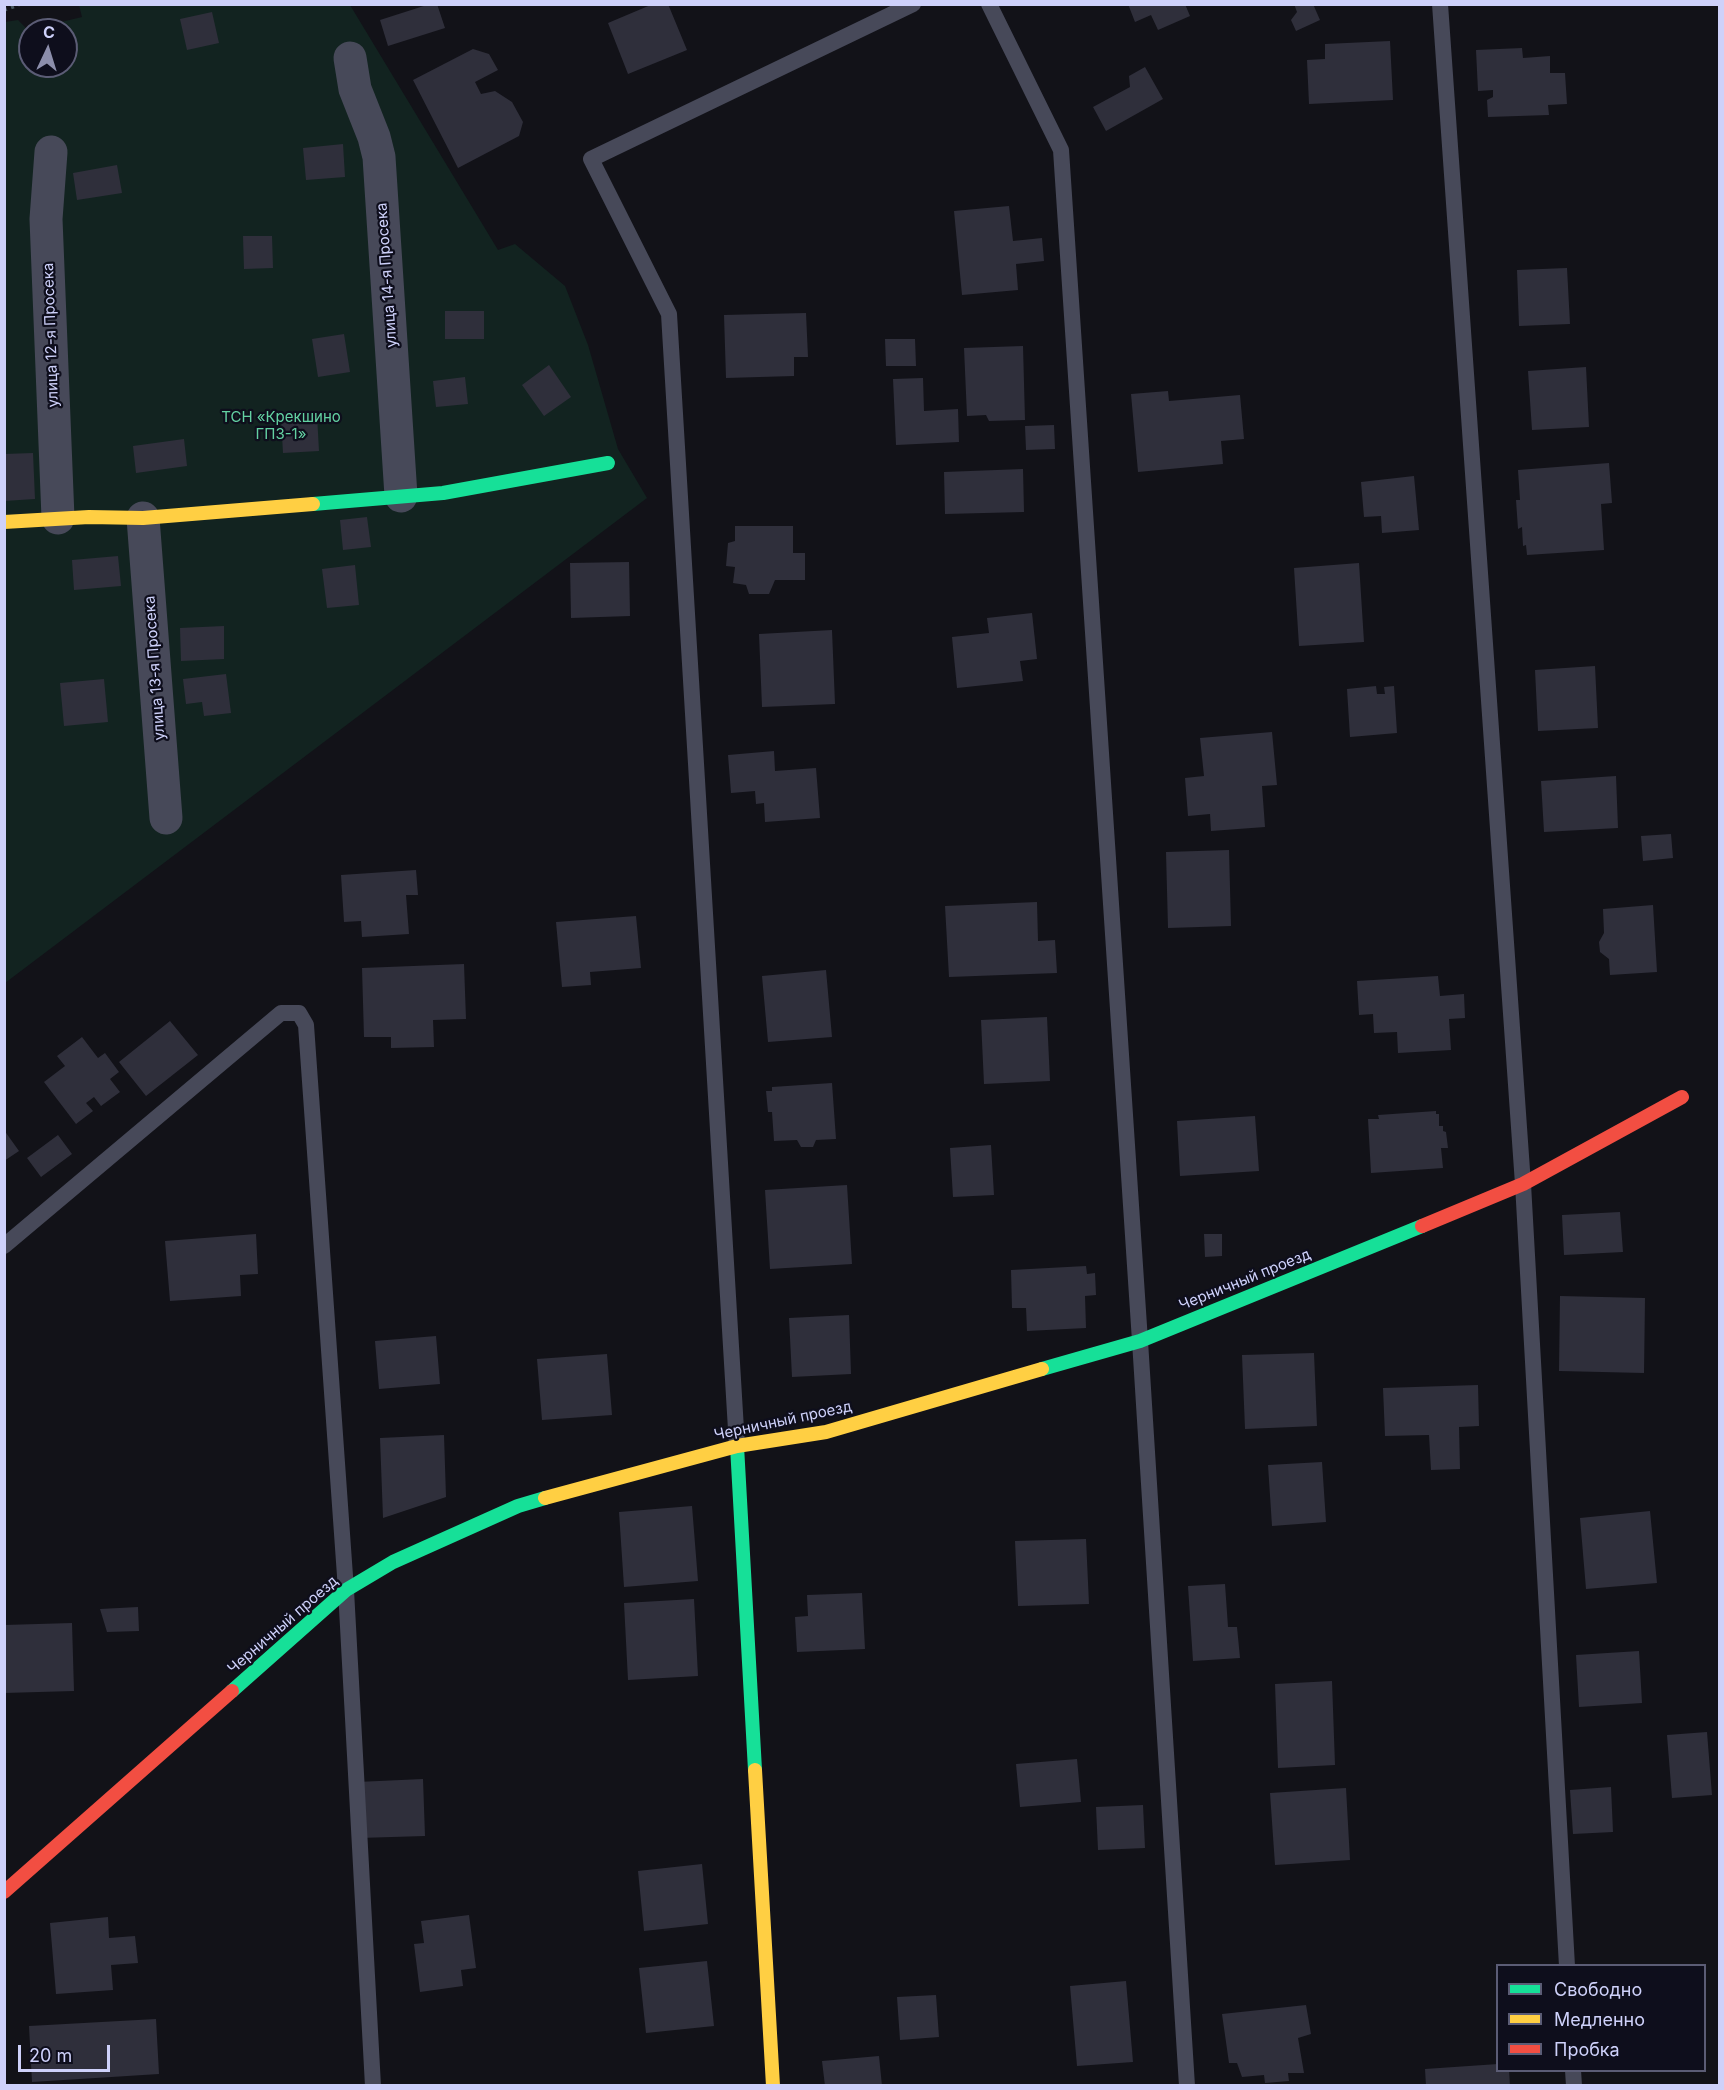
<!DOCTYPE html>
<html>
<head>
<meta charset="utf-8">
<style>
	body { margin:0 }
	#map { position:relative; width:1724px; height:2090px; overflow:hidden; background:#121218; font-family:Inter,sans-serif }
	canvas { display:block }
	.frame { position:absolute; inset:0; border:6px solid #ced1fa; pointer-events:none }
	.legend { position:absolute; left:1496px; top:1964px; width:210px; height:108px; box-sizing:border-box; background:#0e0e1c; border:2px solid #5b5c75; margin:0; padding:8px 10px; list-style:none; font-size:18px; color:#ced1fa }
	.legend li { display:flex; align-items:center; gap:12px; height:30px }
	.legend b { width:30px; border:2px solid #5b5c75 }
	.north { position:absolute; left:18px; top:18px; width:60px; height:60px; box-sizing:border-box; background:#0e0e1c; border:2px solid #5b5c75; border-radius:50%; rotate:4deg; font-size:16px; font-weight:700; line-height:24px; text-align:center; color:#ced1fa }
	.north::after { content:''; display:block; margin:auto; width:21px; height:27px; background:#8c8eab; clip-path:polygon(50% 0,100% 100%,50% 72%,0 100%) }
	.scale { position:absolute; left:18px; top:2045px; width:92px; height:27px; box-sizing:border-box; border:3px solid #ced1fa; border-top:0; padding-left:8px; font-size:18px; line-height:21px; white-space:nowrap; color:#ced1fa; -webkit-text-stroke:4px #0e0e1c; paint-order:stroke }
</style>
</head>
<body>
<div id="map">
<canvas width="1724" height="2090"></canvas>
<div class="frame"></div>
<ul class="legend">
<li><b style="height:8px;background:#16e098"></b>Свободно</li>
<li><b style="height:8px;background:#ffcf43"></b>Медленно</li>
<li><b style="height:8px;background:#f24e42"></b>Пробка</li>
</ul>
<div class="north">С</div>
<div class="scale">20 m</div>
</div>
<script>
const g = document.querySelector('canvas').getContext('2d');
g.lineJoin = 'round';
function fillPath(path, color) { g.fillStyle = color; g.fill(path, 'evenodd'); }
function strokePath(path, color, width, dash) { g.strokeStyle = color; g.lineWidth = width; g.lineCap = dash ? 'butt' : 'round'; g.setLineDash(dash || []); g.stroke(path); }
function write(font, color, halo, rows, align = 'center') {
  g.font = font + ' Inter,sans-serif'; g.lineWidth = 4.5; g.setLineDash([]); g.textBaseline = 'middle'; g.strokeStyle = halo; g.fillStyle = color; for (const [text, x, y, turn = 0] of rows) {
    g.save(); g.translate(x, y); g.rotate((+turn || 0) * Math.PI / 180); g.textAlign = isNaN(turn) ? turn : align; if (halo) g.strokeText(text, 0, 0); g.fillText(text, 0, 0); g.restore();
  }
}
const green = new Path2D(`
	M79 5H350L498 250 515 244 565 286 588 345 618 449 647 498 5 983V22L18 20 28 30 82 17ZM30 30H66V66H30Z`);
const building = new Path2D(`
	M430 4H437L445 28 388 46 380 20Z
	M653 4H668L687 50 628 74 608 23Z
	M1128 4H1185L1190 16 1158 30 1151 15 1135 22Z
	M1294 4H1313L1320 20 1296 31 1291 20 1297 12Z
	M212 12 219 43 187 50 180 19Z
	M1390 41 1393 100 1309 104 1307 60 1325 59V44Z
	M1522 48 1523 58 1550 56V73H1565L1567 104 1548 105 1549 115 1488 117 1487 100 1493 97V90L1478 91 1476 50Z
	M473 49 489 54 498 70 475 82 481 94 495 91 512 102 523 122 519 136 458 168 413 80Z
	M1145 67 1163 99 1106 131 1093 107 1130 87 1129 76Z
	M343 144 345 177 306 180 303 148Z
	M117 165 122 193 77 200 73 173Z
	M1009 206 1013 241 1042 238 1044 261 1016 264 1018 290 962 295 954 211Z
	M243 236H272L273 268 244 269Z
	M1567 268 1570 324 1519 326 1517 270Z
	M445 311H484V339H445Z
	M806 313 808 357H794V376L726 378 724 315Z
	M344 334 350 372 318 377 312 339Z
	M885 339H915L916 366H886Z
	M1023 346 1025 420 989 421 986 415 967 416 964 348Z
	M549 365 571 397 544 416 522 385Z
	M1586 367 1589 427 1532 430 1528 371Z
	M465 377 468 404 436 407 433 381Z
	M923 378 924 411 958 409 959 442 896 445 893 379Z
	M1168 391 1169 401 1240 395 1244 439 1221 441 1223 464 1138 472 1131 394Z
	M317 415 319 451 283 453 281 418Z
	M1054 425 1055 449 1026 450 1025 426Z
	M184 439 187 466 136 473 133 446Z
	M33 453 35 499 4 501V454Z
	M1609 463 1612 503 1601 504 1604 550 1527 555 1526 545 1523 546 1522 527 1518 529 1516 500H1520L1518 470Z
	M1023 469 1024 512 945 514 944 472Z
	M1414 476 1419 530 1382 533 1381 516 1364 517 1361 482Z
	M367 517 371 547 343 550 340 520Z
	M735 526H793V553H805V580H775L769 594H749L746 585 733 583 735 567 726 566 728 543 735 541Z
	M118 556 121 586 74 590 72 560Z
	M629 562 630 616 571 618 570 563Z
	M1359 563 1364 642 1299 646 1294 568Z
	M355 565 359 605 327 608 322 569Z
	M1032 613 1037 659 1020 661 1023 681 957 688 952 637 989 633 987 618Z
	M224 626V659L181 661 180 628Z
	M832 630 835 704 762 707 759 634Z
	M1595 666 1598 728 1538 731 1535 670Z
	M226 674 231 713 204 716 202 702 186 704 183 679Z
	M104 679 108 722 64 726 60 683Z
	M1376 686 1377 694H1385L1384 687 1394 686 1397 733 1350 737 1347 689Z
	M1272 732 1277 785 1262 786 1265 827 1211 831 1210 814 1188 816 1185 778 1204 776 1200 738Z
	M774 751 775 771 816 768 820 818 765 822 764 803 756 804 755 791 731 793 728 755Z
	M1616 776 1618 828 1544 832 1541 781Z
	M1671 834 1673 858 1643 861 1641 836Z
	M1229 850 1231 926 1168 928 1166 852Z
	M416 870 418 895H406L409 934 362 937 361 921 344 922 341 875Z
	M1037 902 1038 941 1055 940 1057 973 949 977 945 906Z
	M1653 905 1657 972 1610 975 1609 959 1600 952 1599 942 1604 933 1603 909Z
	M636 916 641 968 590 972 591 985 562 987 556 922Z
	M464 964 466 1019 433 1020 434 1047 391 1048V1037H364L362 968Z
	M826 970 832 1037 768 1042 762 976Z
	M1438 976 1440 996 1464 994 1465 1018 1449 1019 1451 1050 1398 1053 1397 1032 1374 1033 1373 1014 1359 1015 1357 981Z
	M1047 1017 1050 1081 984 1084 981 1020Z
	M170 1021 198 1055 146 1096 119 1062Z
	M82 1037 98 1058 105 1053 119 1072 110 1079 120 1092 101 1106 94 1097 86 1103 93 1111 76 1124 44 1082 65 1066 57 1056Z
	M832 1083 836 1139 816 1140 813 1147H801L797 1140 774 1141 772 1112H768L766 1091H772V1087Z
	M1436 1111V1114H1439V1126H1443V1131L1446 1132 1448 1148H1441L1443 1168 1371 1173 1368 1119H1379L1378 1115Z
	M1255 1116 1259 1171 1180 1176 1177 1121Z
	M4 1130 19 1151 4 1161Z
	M58 1135 72 1154 41 1177 27 1158Z
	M991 1145 994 1195 953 1197 950 1148Z
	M847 1185 852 1264 770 1269 765 1190Z
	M1620 1212 1623 1252 1564 1255 1562 1215Z
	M256 1234 258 1274 240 1275 241 1296 170 1301 165 1241Z
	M1204 1234H1222V1256L1205 1257Z
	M1086 1266 1087 1274 1095 1273 1096 1295 1085 1296 1086 1328 1027 1331 1026 1308H1012L1011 1270Z
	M1560 1296 1645 1298 1644 1373 1559 1371Z
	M849 1315 851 1374 792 1377 789 1318Z
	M436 1336 440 1384 379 1389 375 1341Z
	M1314 1353 1317 1426 1245 1429 1242 1355Z
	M607 1354 612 1415 542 1420 537 1359Z
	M1478 1385 1479 1426 1459 1427 1460 1469 1431 1470 1429 1435 1385 1436 1383 1388Z
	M444 1435 446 1497 383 1518 380 1438Z
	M1322 1462 1326 1522 1272 1526 1268 1465Z
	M692 1506 698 1581 624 1587 619 1512Z
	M1650 1511 1657 1583 1586 1589 1580 1518Z
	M1086 1539 1089 1604 1018 1606 1015 1541Z
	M1225 1584 1228 1627H1237L1240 1658 1193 1661 1188 1586Z
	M862 1593 865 1649 797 1652 795 1617 808 1616 807 1595Z
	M694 1599 698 1676 628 1680 624 1603Z
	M138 1607 139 1631 107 1632 100 1609Z
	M72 1623 74 1691 4 1693V1625Z
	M1639 1651 1642 1703 1579 1707 1576 1655Z
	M1332 1681 1335 1765 1278 1768 1275 1684Z
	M1707 1732 1712 1795 1672 1798 1667 1735Z
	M1077 1759 1081 1802 1020 1807 1016 1764Z
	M423 1779 425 1836 359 1838 357 1782Z
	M1611 1787 1613 1832 1573 1834 1570 1790Z
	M1346 1788 1350 1860 1275 1865 1270 1793Z
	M1143 1805 1145 1848 1098 1850 1096 1807Z
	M702 1864 708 1924 644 1931 638 1871Z
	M469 1915 476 1968 461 1970 463 1986 420 1992 414 1944 424 1943 421 1921Z
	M108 1917 109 1938 135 1936 138 1963 111 1965 113 1990 56 1994 50 1923Z
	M707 1961 714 2026 646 2033 639 1968Z
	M1126 1981 1133 2062 1077 2066 1070 1986Z
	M936 1995 939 2037 900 2040 897 1997Z
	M1306 2005 1311 2034 1298 2038 1304 2073H1288L1289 2081 1265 2083 1264 2075 1242 2077 1237 2063H1229L1222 2014Z
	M156 2019 159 2074 32 2082 29 2026Z
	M879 2056 882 2086H825L822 2061Z
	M1498 2064V2070H1509L1510 2086H1426L1425 2069Z`);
const path = new Path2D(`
	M4 10 20 4`);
const lane = new Path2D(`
	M989 4 1061 150 1140 1341 1187 2086
	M1440 4 1523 1184 1567 1966
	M4 1246 281 1013H299L306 1025 346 1590 373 2086
	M737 1446 669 314 591 159 913 4
	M1573 2070 1574 2086`);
const street = new Path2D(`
	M350 58 355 89 374 137 379 157 401 496
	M51 152 46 219 58 518
	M143 518 166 818`);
const fast = new Path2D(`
	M313 504 443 493 608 463
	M1042 1369 1140 1341 1422 1226
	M737 1446 755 1770
	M232 1691 346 1590 393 1562 518 1506 545 1498`);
const slow = new Path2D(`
	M4 522 89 517 143 518 313 504
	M545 1498 737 1446 826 1432 1042 1369
	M755 1770 773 2086`);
const jam = new Path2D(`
	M1422 1226 1523 1184 1682 1097
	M4 1892 232 1691`);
const streetNames = [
	["улица 14-я Просека",387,275,-94],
	["улица 12-я Просека",51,335,-92],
	["улица 13-я Просека",155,668,-94],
	["Черничный проезд",1245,1280,-22],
	["Черничный проезд",783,1421,-12],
	["Черничный проезд",283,1625,-41]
];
const parkNames = [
	["ТСН «Крекшино",281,417],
	["ГПЗ-1»",281,434]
];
fillPath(green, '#122320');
fillPath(building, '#2f2f3b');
strokePath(path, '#48565d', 4, [3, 4.5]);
strokePath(lane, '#474959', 16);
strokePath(street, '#474959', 33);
strokePath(fast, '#16e098', 14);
strokePath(slow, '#ffcf43', 14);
strokePath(jam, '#f24e42', 14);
write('15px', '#ced1fa', '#0e0e1c', streetNames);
write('15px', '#63d1a2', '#0e0e1c', parkNames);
</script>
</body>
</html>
